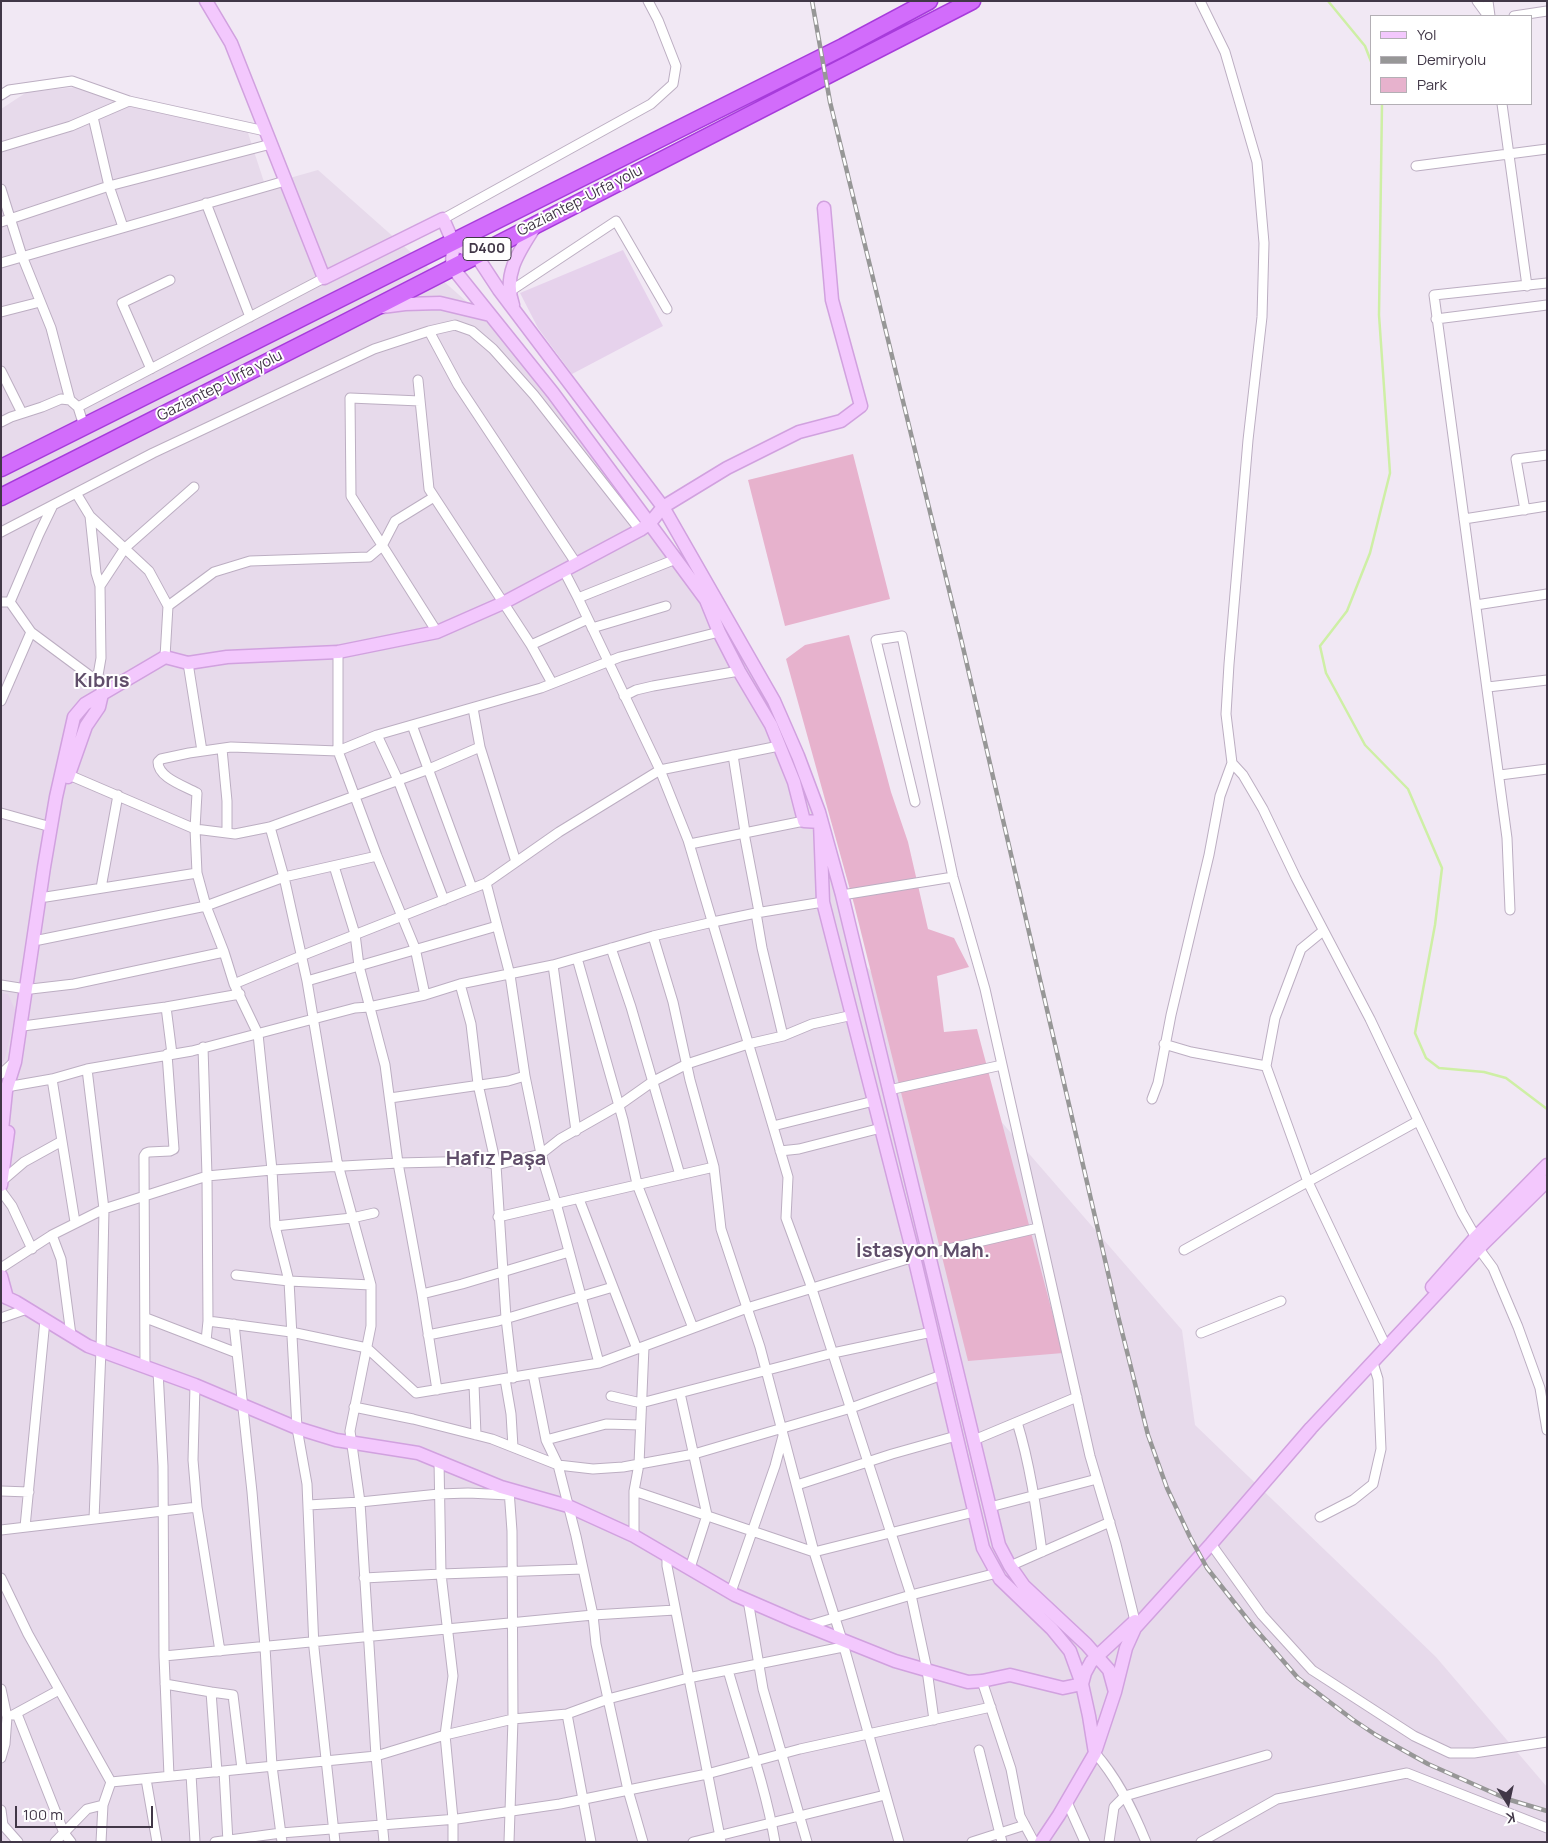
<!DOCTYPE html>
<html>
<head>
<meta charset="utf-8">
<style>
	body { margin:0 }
	#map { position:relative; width:1548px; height:1843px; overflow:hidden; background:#f1e8f4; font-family:Manrope,sans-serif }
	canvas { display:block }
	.frame { position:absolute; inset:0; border:2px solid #413747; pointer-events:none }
	.legend { position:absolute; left:1370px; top:15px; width:162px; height:90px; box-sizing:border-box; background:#fff; border:1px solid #b3afb5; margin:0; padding:6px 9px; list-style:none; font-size:15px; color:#413747 }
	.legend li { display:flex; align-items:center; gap:10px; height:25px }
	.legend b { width:25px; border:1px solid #b3afb5 }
	.north { position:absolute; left:1483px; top:1778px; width:50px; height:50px; -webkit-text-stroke:4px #fff; paint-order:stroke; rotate:170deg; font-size:14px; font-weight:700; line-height:20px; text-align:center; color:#413747 }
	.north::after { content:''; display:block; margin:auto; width:18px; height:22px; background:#413747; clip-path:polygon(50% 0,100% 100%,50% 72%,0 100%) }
	.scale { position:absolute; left:15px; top:1806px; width:138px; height:22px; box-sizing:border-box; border:2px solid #413747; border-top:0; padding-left:6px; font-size:15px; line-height:18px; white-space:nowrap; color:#413747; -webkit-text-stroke:4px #fff; paint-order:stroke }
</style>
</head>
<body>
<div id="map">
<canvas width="1548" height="1843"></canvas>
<div class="frame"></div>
<ul class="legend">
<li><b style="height:6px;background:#f3c8fd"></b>Yol</li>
<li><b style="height:6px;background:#979797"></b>Demiryolu</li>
<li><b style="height:14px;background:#e7b2cd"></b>Park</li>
</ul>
<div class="north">K</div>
<div class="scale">100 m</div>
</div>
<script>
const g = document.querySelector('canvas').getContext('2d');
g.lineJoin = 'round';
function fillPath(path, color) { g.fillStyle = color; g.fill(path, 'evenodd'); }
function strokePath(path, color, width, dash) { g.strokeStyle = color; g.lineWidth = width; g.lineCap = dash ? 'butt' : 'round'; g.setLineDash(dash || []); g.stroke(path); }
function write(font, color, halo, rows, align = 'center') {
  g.font = font + ' Manrope,sans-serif'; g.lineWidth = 4; g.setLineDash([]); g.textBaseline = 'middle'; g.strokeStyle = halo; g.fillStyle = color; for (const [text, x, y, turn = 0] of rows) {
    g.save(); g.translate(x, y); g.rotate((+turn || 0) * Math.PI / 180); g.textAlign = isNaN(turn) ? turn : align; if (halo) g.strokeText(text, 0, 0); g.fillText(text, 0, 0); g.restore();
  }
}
const residential = new Path2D(`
	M87 86 247 130 265 185 318 170 519 348 710 591 799 768 861 960 1182 1330 1195 1425 1436 1657 1547 1787V1842H1V109L27 92Z`);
const education = new Path2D(`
	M623 250 663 326 572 374 538 328 520 293Z
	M1 993 8 994 16 1012 5 1058 1 1067Z`);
const green = new Path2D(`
	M853 454 890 599 785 626 748 480Z
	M849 635 891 792 908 842 928 929 954 938 969 967 937 976 944 1032 977 1029 1063 1353 968 1361 854 904 786 659 805 645Z`);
const stream = new Path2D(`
	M1328 1 1365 46 1372 64
	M1382 104 1379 315 1390 473 1370 553 1347 611 1320 646 1326 673 1365 745 1408 789 1442 868 1435 925 1415 1033 1426 1058 1439 1068 1484 1072 1506 1078 1547 1109`);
const street = new Path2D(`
	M1477 1 1488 16
	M1488 1 1490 16
	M1514 16 1547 11
	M1 95 9 90 72 81 129 101 265 131
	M1502 104 1527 286
	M93 117 109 186 123 227
	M1 147 71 126 129 101
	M1416 166 1547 149
	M1 189 22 256 51 328 70 400
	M206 203 250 317
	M443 219 651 104 673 84 676 66 658 20 648 1
	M1 222 109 186 271 144
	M1 263 285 181
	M509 292 616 221 667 309
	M1 312 40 302
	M1436 319 1547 305
	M429 331 458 385 576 563
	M151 369 122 303 170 280
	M1 371 22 413
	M418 380 429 489 531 645 552 683
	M420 401 350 398 351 496 437 632
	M78 407 324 278
	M1 422 11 417 42 407 61 399 70 400 78 407 84 426
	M76 493 90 516 149 571 168 606
	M1525 510 1516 459 1547 455
	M90 516 96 573 100 586 101 658 97 681 104 693
	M1464 519 1547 506
	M1 532 153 453 374 349 429 331 455 325 472 331 493 349 534 395 640 530
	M564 571 578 598 660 770 688 840 788 1177 786 1218 810 1283 911 1595 927 1670 934 1720
	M100 586 125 548 194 487
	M578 598 676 559
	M1 602H10L31 632 97 681
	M10 602 39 534 53 505
	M1476 605 1547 594
	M592 628 666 606
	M531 645 588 619
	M338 652V751L377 856 415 948 425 995
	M165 657 168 606 214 572 250 561 369 557 382 546 395 521 434 497
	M188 663 202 751
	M1488 687 1547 680
	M624 696 636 690 653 686 739 671
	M1 701 31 632
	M473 708 480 747 516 862
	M412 725 472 888
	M377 735 398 780 444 900
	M222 749 227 801V833
	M733 755 745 832
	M1232 763 1243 775 1263 809 1296 878 1370 1019 1462 1213 1478 1241 1479 1249 1493 1268 1518 1327 1540 1388 1547 1430
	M69 775 195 829 235 834 270 827 429 769 480 747
	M1500 775 1547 769
	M915 802 876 640 902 636 953 877 985 989 1090 1456 1116 1544 1135 1621
	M1 813 51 827
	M270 827 284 877 307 981 337 1161 371 1285V1326L350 1431 360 1502 376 1756 384 1842
	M744 833 759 912
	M690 844 804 821
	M334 866 355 934 359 966 385 1065 398 1163 422 1294 437 1390
	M486 883 510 975 525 1076 541 1154 556 1203 599 1363
	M101 888 118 795
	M842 895 953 877
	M46 897 197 873
	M1510 910 1507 838 1434 295 1547 283
	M756 913 762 948 783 1036
	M1323 931 1301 949 1275 1018 1266 1066 1308 1182 1383 1340
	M653 936 673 1002 690 1080 714 1167 721 1229 760 1347 814 1552 842 1640 899 1842
	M39 940 206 906 284 877 377 856
	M611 948 631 1007 680 1175
	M577 958 623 1120 637 1184 693 1328
	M553 965 576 1131
	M307 981 497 926
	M234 984 301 956 486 883 559 832 660 770 779 746
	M460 984 471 1024 478 1084 496 1165 506 1318 513 1378
	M1 985 26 989
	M31 989 74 984 224 952
	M166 1007 172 1054
	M23 1026 166 1007 240 994
	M1164 1044 1191 1052 1266 1066
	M203 1047 207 1176 208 1321 206 1341
	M87 1069 104 1209 101 1350 94 1519
	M1 1074 14 1062
	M52 1079 75 1222
	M12 1086 52 1079 87 1069 192 1051 355 1008 369 1007 425 995 460 984 553 965 653 936 713 922 756 913 823 902
	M889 1090 1002 1065
	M390 1098 508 1081 525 1076
	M1152 1099 1158 1083 1171 1015 1209 855 1220 796 1232 763 1226 714 1229 664 1248 440 1262 317 1264 243 1257 162 1225 52 1200 1
	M773 1126 874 1101
	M780 1151 799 1149 881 1128
	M3 1180 24 1162 62 1141
	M1 1191 12 1206 32 1249
	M579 1199 637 1349
	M498 1217 714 1167
	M275 1226 352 1218 374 1213
	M52 1235 61 1259 71 1335
	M1184 1250 1418 1121
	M1 1268 52 1235 104 1209 207 1176 272 1170 398 1163 483 1161 496 1165 541 1154 560 1139 618 1106 652 1082 687 1064 748 1044 783 1036 812 1024 853 1015
	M236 1275 289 1281 371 1285
	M422 1294 462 1284 569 1252
	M1 1318 27 1309
	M146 1318 237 1353
	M208 1321 291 1332 367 1348 416 1393 599 1363 747 1308 914 1257 1038 1228
	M234 1324 252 1492 265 1647 272 1766 282 1842
	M1201 1333 1281 1301
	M428 1335 498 1321 613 1287
	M145 1367 144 1156 146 1153 149 1152 170 1151 174 1149 167 1054
	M158 1371 163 1466 164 1656 169 1776
	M533 1374 546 1440 558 1465 576 1536 593 1615 596 1644 628 1790 643 1842
	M505 1379 511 1414 513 1447
	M474 1384 476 1435
	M195 1385 193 1460 197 1507 220 1651
	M680 1393 707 1515 690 1568
	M611 1396 641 1403 833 1353 932 1332
	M354 1407 413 1419 492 1439 558 1465 593 1469 623 1467 694 1454 851 1408 942 1375
	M1017 1422C1030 1464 1036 1508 1042 1552
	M546 1440 606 1424 640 1425
	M974 1440 1077 1397
	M439 1461 441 1574 453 1676 445 1735 453 1819V1842
	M797 1485 892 1454 956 1436
	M509 1490 512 1531 513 1719 509 1842
	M1 1491 29 1492
	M634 1491 814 1552 974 1512
	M308 1505 360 1502 439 1494 468 1493 509 1495
	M990 1507 1097 1479
	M1320 1517 1353 1500 1373 1484 1381 1449 1378 1379 1373 1363
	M25 1527 45 1320
	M1 1530 197 1507
	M634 1536V1491L639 1464 644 1347
	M1211 1544 1262 1615 1312 1670 1414 1736 1450 1753H1474L1547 1742
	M667 1555V1566L721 1842
	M1010 1566 1110 1522
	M1 1578 28 1634 111 1782 103 1805 101 1842
	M364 1578 441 1574 583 1569
	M731 1592 775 1466 783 1436
	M748 1600 763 1689 807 1842
	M807 1626 911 1595 997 1573
	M164 1656 593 1615 675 1610
	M728 1670C744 1727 765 1784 775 1842
	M982 1681 1011 1769 1020 1816 1034 1842
	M165 1684 211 1692 217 1772
	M1 1689 7 1717 5 1744 1 1758
	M211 1692 233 1695 242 1769
	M17 1714 64 1833 71 1842
	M567 1714 591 1842
	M13 1715 59 1690
	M979 1750 1002 1842
	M1095 1753C1118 1779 1133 1810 1146 1842
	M224 1771 228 1842
	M191 1774 195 1842
	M146 1779 157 1842
	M111 1782 376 1756 445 1735 513 1719 567 1714 608 1699 688 1678 843 1647
	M1067 1802 1085 1842
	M1 1810 3 1825 18 1842
	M55 1842 87 1809 103 1805
	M215 1842 281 1833 457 1819 560 1804 707 1774 800 1749 991 1707
	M335 1842 314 1648 307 1484 297 1428 289 1281 275 1226 272 1170 258 1034 234 984 224 952 206 906 197 873 195 829 197 793C185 786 158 778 158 762L161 759 189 753 231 747 338 751 377 735 541 688 620 657 719 632
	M693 1842 885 1795
	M972 1842 1025 1825
	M1109 1842 1114 1807 1125 1796 1267 1755
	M1201 1842 1277 1799 1407 1773 1547 1828`);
const secondary = new Path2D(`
	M206 1 231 43 324 278 443 219 453 242 452 267 553 393 706 600 719 632 739 671 771 725 794 782 804 821 820 822 823 902 914 1257 983 1548 1000 1579 1052 1629 1070 1651 1082 1684 1089 1716 1095 1753 1059 1815 1041 1842
	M453 242 476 255 499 290 663 507 774 701 798 756 819 812 842 895 999 1545 1010 1566 1024 1586 1086 1644 1109 1670 1115 1692
	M513 305C502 274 520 250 536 225
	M382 307 405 304 440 303 490 315
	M68 777 86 726 99 707 102 694
	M1 1140 6 1091 15 1062 44 867 56 797 74 717 85 704 165 657 188 663 227 657 338 652 437 632 503 603 640 530 650 523 663 507 727 468 799 432 841 421 861 406 832 300 824 208
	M1 1185 8 1132
	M1 1276 7 1298
	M1432 1287 1476 1237 1547 1165
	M1 1295 16 1302 88 1346 195 1385 297 1428 336 1440 418 1453 501 1487 568 1506 634 1536 735 1595 795 1621 895 1661 968 1682 982 1681 1010 1675 1063 1688 1082 1684
	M1082 1684 1085 1673 1091 1662 1135 1621
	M1096 1749 1115 1692 1126 1648 1135 1628 1211 1544 1311 1428 1484 1243 1547 1181`);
const highway = new Path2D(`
	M1 468 843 47 929 1
	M1 497 333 329 972 1`);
const rail = new Path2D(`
	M812 1 830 102 962 643 1118 1316 1148 1435 1167 1488 1190 1537 1207 1568 1252 1625 1298 1678 1352 1719 1376 1735 1428 1764 1507 1799 1547 1811`);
const shields = [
	[487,249,48]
];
const shieldNames = [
	["D400",487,249]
];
const streetNames = [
	["Gaziantep-Urfa yolu",580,201,-27],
	["Gaziantep-Urfa yolu",220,386,-27]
];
const districtNames = [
	["Kıbrıs",102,681],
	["Hafız Paşa",496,1159],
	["İstasyon Mah.",923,1251]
];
fillPath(residential, '#e7daeb');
fillPath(education, '#e6d2ec');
fillPath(green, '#e7b2cd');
strokePath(stream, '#ceefa5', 2.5);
strokePath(street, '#bcaec2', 11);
strokePath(secondary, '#d1a1df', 15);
strokePath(highway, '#a73bdb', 19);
strokePath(street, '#fff', 9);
strokePath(secondary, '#f3c8fd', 12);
strokePath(highway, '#d26cfb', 16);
strokePath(rail, '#979797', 4.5);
strokePath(rail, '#fff', 2.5, [8]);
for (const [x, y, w] of shields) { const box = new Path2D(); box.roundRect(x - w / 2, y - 11.5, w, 23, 4); g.fillStyle = '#fff'; g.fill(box); strokePath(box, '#413747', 1); }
write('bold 14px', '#413747', null, shieldNames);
write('15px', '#413747', '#fff', streetNames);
write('bold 20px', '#604e6a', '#fff', districtNames);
</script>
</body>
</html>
